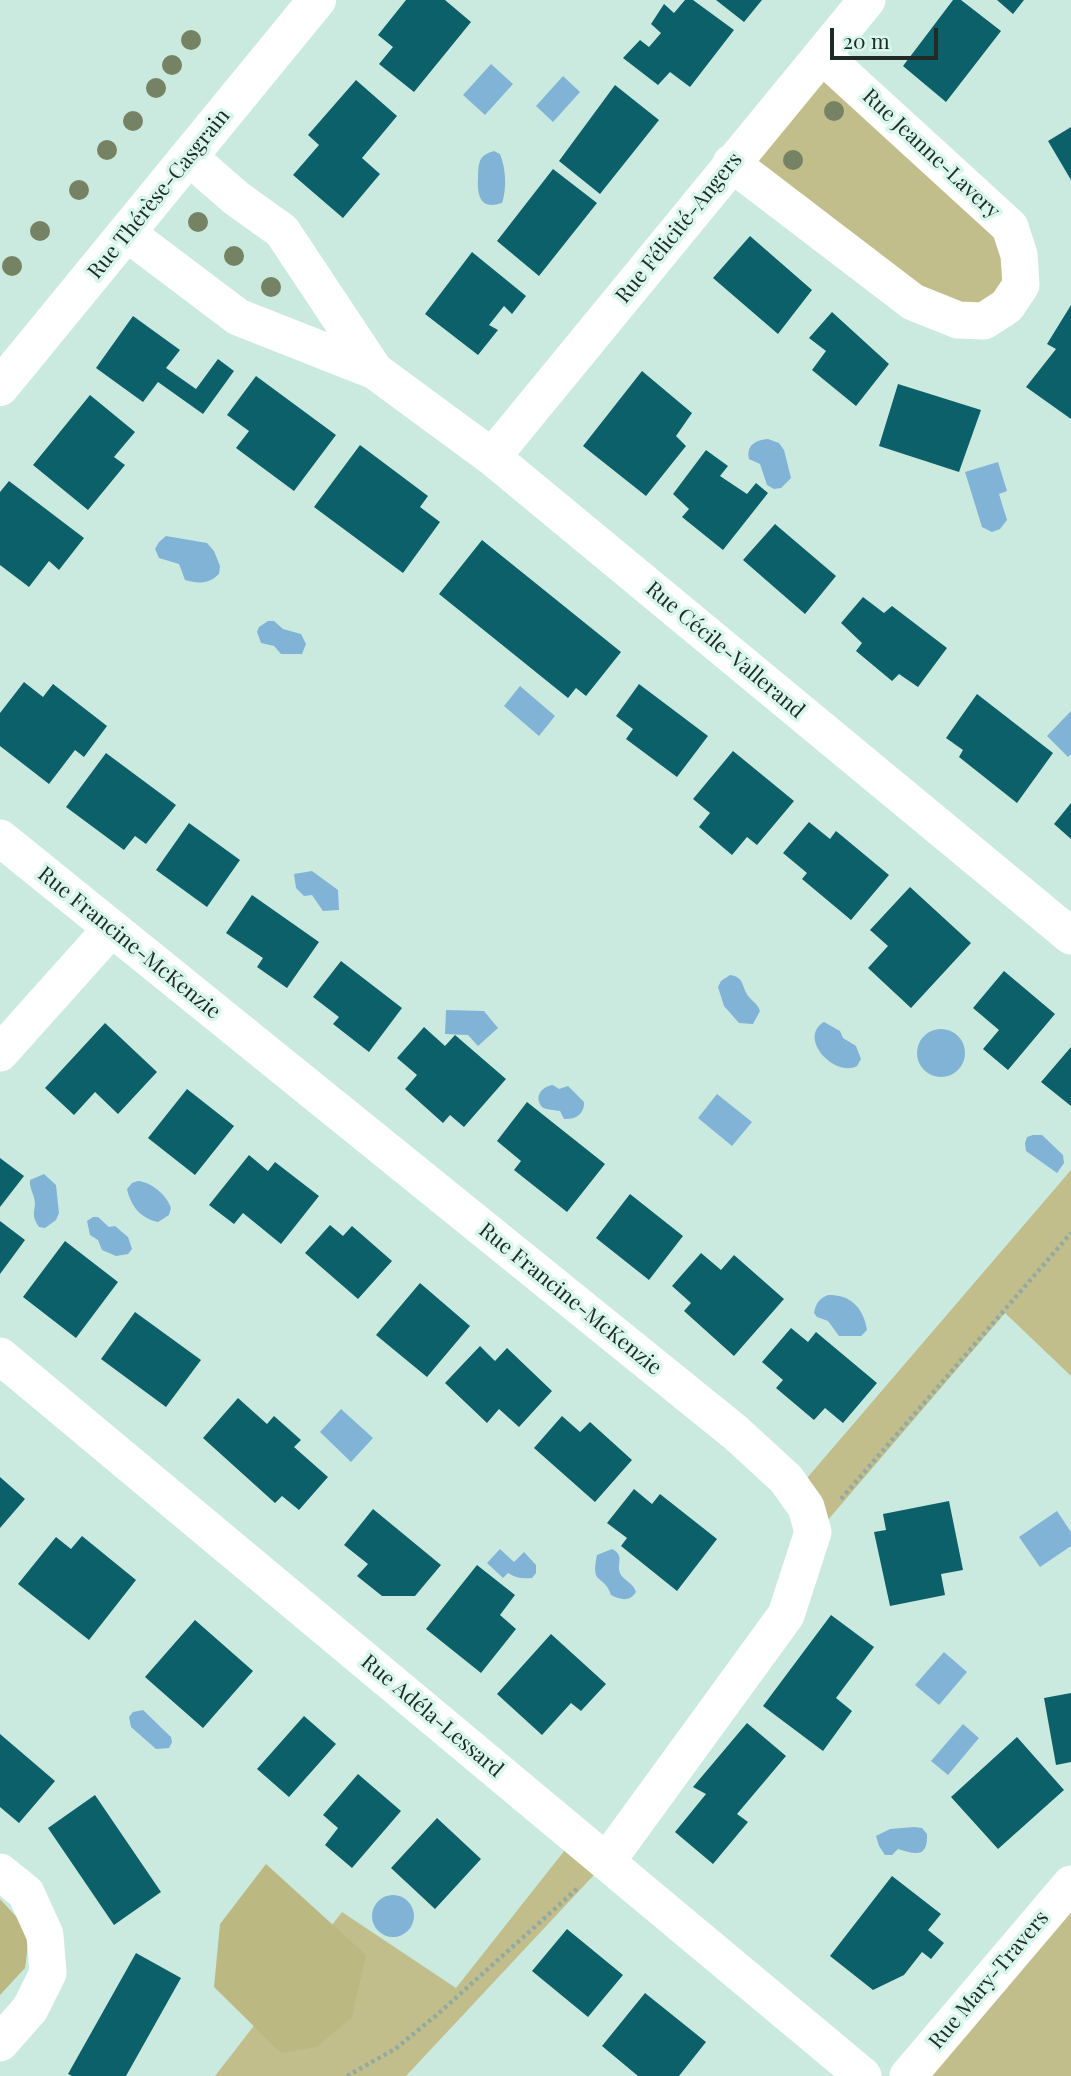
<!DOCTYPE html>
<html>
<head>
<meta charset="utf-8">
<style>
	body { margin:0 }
	#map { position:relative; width:1071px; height:2076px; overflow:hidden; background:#cbeadf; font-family:"Playfair Display",serif }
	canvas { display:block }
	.scale { position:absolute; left:830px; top:28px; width:108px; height:32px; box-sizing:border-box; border:4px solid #202b27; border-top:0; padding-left:9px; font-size:21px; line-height:24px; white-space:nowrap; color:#202b27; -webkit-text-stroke:5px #d9f7ec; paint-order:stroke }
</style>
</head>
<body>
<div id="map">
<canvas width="1071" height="2076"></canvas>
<div class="scale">20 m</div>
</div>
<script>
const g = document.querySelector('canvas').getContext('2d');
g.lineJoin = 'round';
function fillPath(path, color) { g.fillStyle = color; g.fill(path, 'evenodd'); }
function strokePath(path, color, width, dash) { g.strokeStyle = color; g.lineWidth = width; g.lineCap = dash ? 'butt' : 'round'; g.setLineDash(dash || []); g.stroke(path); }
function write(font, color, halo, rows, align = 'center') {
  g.font = font + ' "Playfair Display",serif'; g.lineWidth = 7; g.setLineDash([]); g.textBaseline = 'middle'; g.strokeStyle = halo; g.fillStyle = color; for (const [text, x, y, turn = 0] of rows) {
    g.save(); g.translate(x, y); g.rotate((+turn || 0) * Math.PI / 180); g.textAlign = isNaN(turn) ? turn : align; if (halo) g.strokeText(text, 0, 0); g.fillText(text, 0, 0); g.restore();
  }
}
const green = new Path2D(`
	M823 56 1010 227 1021 285 958 320 731 163Z
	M1071 1170V1376L1005 1313 810 1541 795 1492Z
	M576 1836 607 1861 406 2076H215L342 1912 456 1988Z
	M1071 1884V2076H908Z`);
const forest = new Path2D(`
	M266 1864 366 1955 352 2017 317 2047 281 2053 214 1987 220 1924Z
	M0 1899 23 1924 28 1945 25 1968 0 1995Z`);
const water = new Path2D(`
	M491 64 513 84 485 115 463 95Z
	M563 76 580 92 553 122 536 106Z
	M494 151 500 154C506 169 507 188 502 203 481 210 477 197 478 178 478 173 478 166 480 161 482 155 488 153 494 151Z
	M768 439 779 443 784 450 791 478 781 488 774 489 767 485 760 464 749 459C746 445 756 440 768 439Z
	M998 462 1007 491 999 494 1007 520 1000 529 992 532 982 527 965 472Z
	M166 536 207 543 214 551 220 566 219 574C209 584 198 584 185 580L179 564 159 558 155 549 159 542Z
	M268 621H274L283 629 301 634 306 644 302 654H281L274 646 261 643 257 632 259 627Z
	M520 686 555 716 539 736 504 706Z
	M1071 711V754L1068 757 1047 736Z
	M312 871 338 890 339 910 323 911 312 895 304 896 296 888 294 874Z
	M730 975C745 977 741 987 749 997 754 1003 757 1003 760 1011L753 1024 739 1023 724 1006 718 987 721 981Z
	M446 1010 484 1011 498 1028 478 1046 468 1035 445 1034Z
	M824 1022 840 1031 843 1038 856 1046 861 1059 857 1066C835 1078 797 1038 824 1022Z
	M917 1053a24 24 0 1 1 48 0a24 24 0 1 1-48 0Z
	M553 1085 559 1089 568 1086 584 1102C585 1114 575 1120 564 1119L560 1111C555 1110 546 1110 542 1107 533 1096 543 1086 553 1085Z
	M717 1094 752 1122 732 1146 698 1118Z
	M1033 1135H1042L1063 1155 1064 1163 1057 1173 1026 1151 1025 1143 1027 1137Z
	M44 1174 56 1185 59 1213 56 1220 45 1228 39 1227C32 1217 34 1214 35 1204 35 1195 29 1189 30 1180Z
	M138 1181C151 1182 167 1195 171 1208L169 1215 158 1222C140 1218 131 1206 127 1189L132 1183Z
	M93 1217H98L109 1227 115 1226 128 1237 132 1249 128 1254 116 1256 102 1250 98 1240 90 1235 87 1221Z
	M828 1295C851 1294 864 1309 867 1330L861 1336H839L828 1321 817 1317 814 1313C816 1303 819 1299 828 1295Z
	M341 1409 373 1438 351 1462 320 1432Z
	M1057 1511 1071 1532V1546L1040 1567 1019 1537Z
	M500 1549 514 1562 524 1552 536 1565V1573L532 1578C523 1579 516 1578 508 1573L503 1578 487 1563Z
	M612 1549C626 1556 615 1564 621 1575 626 1582 633 1583 636 1592 630 1602 621 1600 611 1595 604 1573 590 1587 597 1555Z
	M944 1652 967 1672 939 1705 915 1685Z
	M143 1710 171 1737 172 1742 169 1748 156 1749 131 1727 129 1717 133 1712Z
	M963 1724 979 1738 948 1775 931 1761Z
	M914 1827 922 1828 927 1834C928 1859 914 1854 898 1849L892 1855H885L879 1846 876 1836 890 1829Z
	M372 1916a21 21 0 1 1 42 0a21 21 0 1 1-42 0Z`);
const building = new Path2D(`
	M406 0H445L471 22 414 92 379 64 393 47 378 35Z
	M685 0H693L734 30 690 87 670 72 658 85 623 58 640 40 649 47 661 33 651 24 664 4 674 13Z
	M716 0H762L744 22Z
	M953 0H961L1001 31 946 102 903 66Z
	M997 0H1024L1013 14Z
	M356 80 397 116 362 158 380 174 343 218 293 175 319 145 308 135Z
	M615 85 659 120 600 194 559 161Z
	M1071 127V180L1048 141Z
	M553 169 597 203 539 276 497 241Z
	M750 236 812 290 778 334 713 278Z
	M472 252 526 296 512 314 504 306 489 325 498 330 478 355 425 314Z
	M1071 305V419L1026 387 1056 349 1047 344Z
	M832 312 889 364 856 406 812 370 826 351 809 338Z
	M133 316 180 350 166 368 196 389 218 359 234 371 203 414 158 382 143 402 96 368Z
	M642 371 692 413 676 436 686 446 646 496 583 446Z
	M256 376 336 435 294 491 236 448 249 431 227 415Z
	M898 384 981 410 959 472 879 446Z
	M90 395 135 432 114 457 125 465 88 510 33 465Z
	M360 445 428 496 420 507 440 522 403 573 314 507Z
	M706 450 728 466 720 476 747 494 756 483 768 493 723 550 682 517 689 509 673 494Z
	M9 481 84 538 59 570 49 561 29 587 0 565V492Z
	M775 524 836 576 805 614 743 560Z
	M482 540 621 652 586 696 576 688 568 698 439 594Z
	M863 597 884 613 892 606 947 648 918 687 899 674 892 681 856 651 862 643 841 623Z
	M24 682 43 697 53 684 107 726 84 757 75 750 49 784 0 746V713Z
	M639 684 708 736 677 777 626 739 633 729 616 716Z
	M977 694 1053 753 1017 803 959 757 963 750 946 738Z
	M733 751 794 801 757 845 747 837 732 855 699 827 710 813 693 799Z
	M106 753 176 805 146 844 135 836 124 850 66 807Z
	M1071 803V839L1054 824Z
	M809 822 830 839 836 831 889 875 851 920 802 879 807 873 783 853Z
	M189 823 240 860 207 907 156 870Z
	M910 887 971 943 911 1008 868 968 888 946 870 930Z
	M252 895 319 942 287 988 257 967 263 958 226 933Z
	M341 961 402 1008 369 1052 333 1024 339 1017 313 997Z
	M1004 971 1055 1014 1008 1070 983 1049 999 1030 973 1008Z
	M105 1023 157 1072 118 1114 95 1092 74 1115 45 1088Z
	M424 1027 445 1046 455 1035 506 1079 464 1127 450 1115 443 1123 405 1089 417 1075 397 1058Z
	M1071 1047V1106L1041 1082Z
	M187 1089 234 1126 195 1175 148 1138Z
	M527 1102 605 1164 567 1212 514 1170 521 1161 497 1141Z
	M249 1155 268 1171 275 1162 319 1196 281 1244 243 1213 234 1224 209 1205Z
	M0 1158 24 1176 0 1207Z
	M630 1194 683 1236 649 1280 596 1238Z
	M0 1221 25 1240 0 1274Z
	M330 1225 343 1236 352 1226 392 1261 358 1299 305 1253Z
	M65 1241 118 1282 76 1338 23 1297Z
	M701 1253 721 1270 734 1255 784 1299 734 1356 684 1311 691 1303 672 1286Z
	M420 1283 470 1326 427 1377 376 1335Z
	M135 1312 201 1360 166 1407 101 1359Z
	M791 1328 808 1342 816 1332 877 1383 843 1423 825 1408 814 1420 776 1388 783 1380 762 1362Z
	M480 1346 495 1361 507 1348 552 1391 519 1427 499 1409 487 1423 445 1383Z
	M238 1398 267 1424 274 1416 301 1440 294 1447 328 1477 299 1510 282 1496 275 1503 203 1438Z
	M562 1416 580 1432 590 1422 632 1460 595 1502 534 1448Z
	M0 1477 25 1499 0 1528Z
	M634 1489 652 1504 660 1494 717 1539 677 1591 621 1546 627 1538 607 1523Z
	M949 1501 963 1570 941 1574 945 1595 890 1606 874 1532 886 1530 883 1514Z
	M373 1509 441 1565 415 1596H382L357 1576 368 1564 344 1545Z
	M82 1536 136 1580 89 1640 18 1584 56 1537 71 1549Z
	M477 1565 515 1595 500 1615 516 1629 481 1673 426 1629Z
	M831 1615 874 1647 836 1698 852 1711 823 1751 763 1706Z
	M195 1620 253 1671 203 1728 145 1677Z
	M551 1634 606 1684 581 1711 571 1703 542 1735 497 1694Z
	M1071 1693V1762L1056 1765 1044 1698Z
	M304 1716 336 1744 289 1797 257 1769Z
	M747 1723 786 1756 737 1814 748 1822 713 1864 675 1832 706 1794 693 1787Z
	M0 1734 55 1781 19 1823 0 1807Z
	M1017 1737 1064 1790 998 1849 951 1797Z
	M358 1774 401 1811 352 1868 325 1845 338 1828 323 1815Z
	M95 1795 161 1892 114 1925 48 1828Z
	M437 1818 481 1859 435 1909 391 1868Z
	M892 1876 941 1914 928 1930 944 1943 931 1959 922 1952 904 1975 873 1990 830 1956Z
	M567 1929 623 1975 588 2017 532 1971Z
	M136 1953 181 1978 126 2076H72L68 2074Z
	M645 1993 706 2042 679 2076H638L602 2046Z`);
const path = new Path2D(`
	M841 1499 1071 1233
	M347 2076 395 2049 439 2013 579 1887`);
const minor = new Path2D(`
	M189 157 236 198 282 231 375 371
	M731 163 913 302 958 320 984 321 1007 306 1021 285 1019 255 1010 227 823 56
	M128 234 238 317 375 371 492 457 1071 936
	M492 457 867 0
	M0 838 736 1433 786 1479 806 1507 813 1532 786 1615 607 1861
	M0 1053 111 929
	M0 1356 863 2076
	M0 1872 26 1893 45 1935 48 1973 30 2009 0 2043
	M908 2076 1071 1884`);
const tertiary = new Path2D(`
	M0 387 317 0`);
const trees = [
	[191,40],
	[172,65],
	[156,88],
	[834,111],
	[133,121],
	[107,150],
	[793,160],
	[79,190],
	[198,222],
	[40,231],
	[234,256],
	[12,266],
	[271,287]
];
const streetNames = [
	["Rue Jeanne-Lavery",931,154,43],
	["Rue Thérèse-Casgrain",159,194,-51],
	["Rue Félicité-Angers",679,228,-51],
	["Rue Cécile-Vallerand",725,650,40],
	["Rue Francine-McKenzie",129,943,39],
	["Rue Francine-McKenzie",570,1299,39],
	["Rue Adéla-Lessard",432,1716,40],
	["Rue Mary-Travers",989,1980,-50]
];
fillPath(green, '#c2be8c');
fillPath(forest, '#bcb881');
fillPath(water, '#81b3d6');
fillPath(building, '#0c6069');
strokePath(path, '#92aaa1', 4.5, [3.5, 3.5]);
strokePath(minor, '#fff', 37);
strokePath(tertiary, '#fff', 38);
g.fillStyle = '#768264';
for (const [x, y] of trees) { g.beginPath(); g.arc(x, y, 10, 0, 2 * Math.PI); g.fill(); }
write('21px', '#202b27', '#d9f7ec', streetNames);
</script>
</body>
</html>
